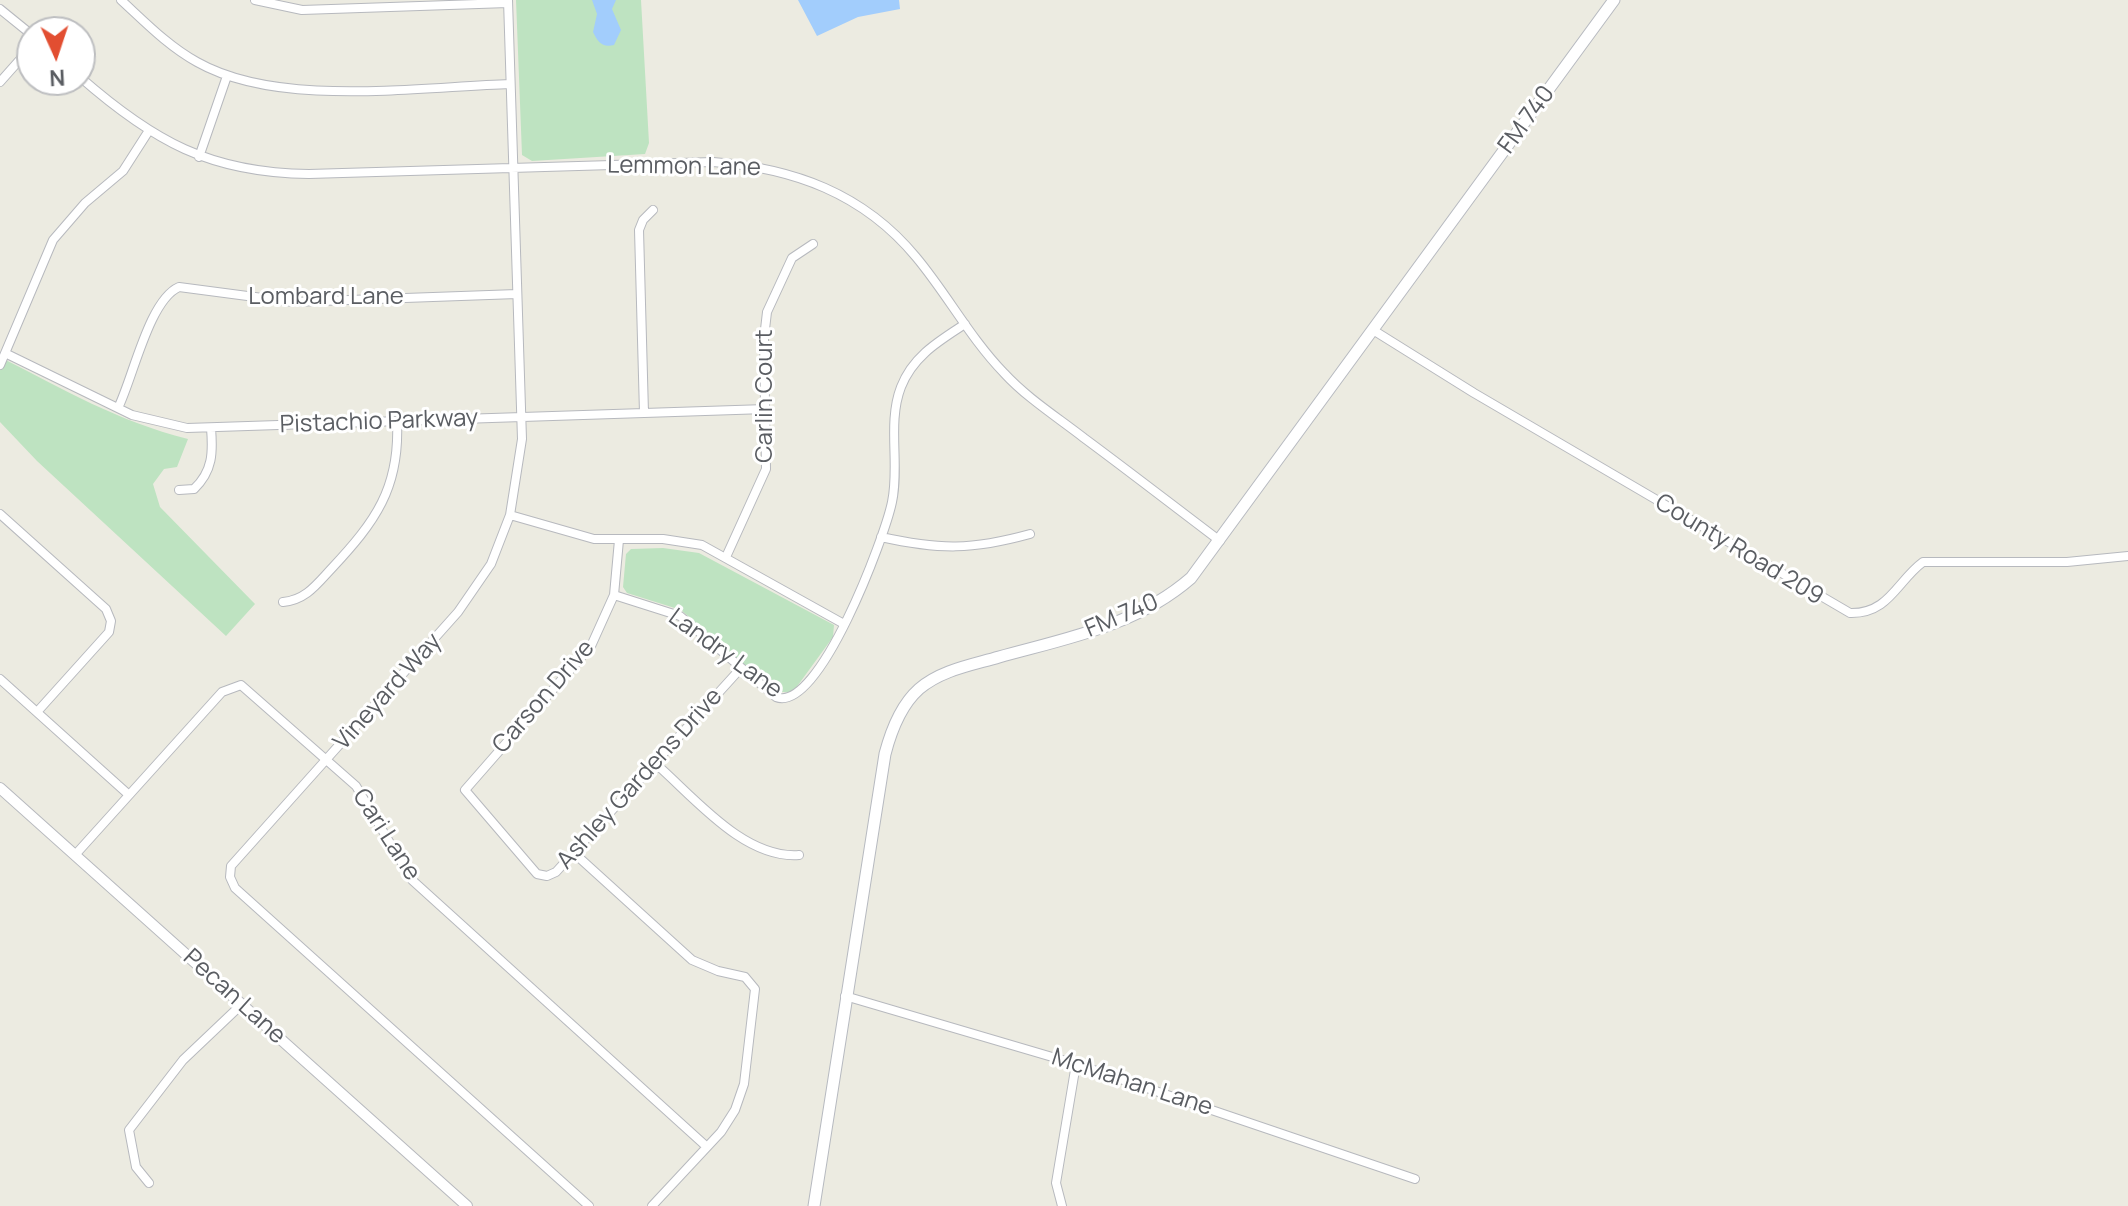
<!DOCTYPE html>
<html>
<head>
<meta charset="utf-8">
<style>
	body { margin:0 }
	#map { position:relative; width:2128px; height:1206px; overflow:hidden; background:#ecebe1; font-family:Manrope,sans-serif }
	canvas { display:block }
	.north { position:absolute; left:16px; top:16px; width:80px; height:80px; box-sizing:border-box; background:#fff; border:2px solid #bdbec0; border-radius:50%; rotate:177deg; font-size:22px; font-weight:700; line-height:32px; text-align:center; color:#5a5d62 }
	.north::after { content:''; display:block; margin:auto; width:28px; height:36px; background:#e24e31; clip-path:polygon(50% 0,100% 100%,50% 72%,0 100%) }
</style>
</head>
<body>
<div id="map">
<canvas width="2128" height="1206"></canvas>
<div class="north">N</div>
</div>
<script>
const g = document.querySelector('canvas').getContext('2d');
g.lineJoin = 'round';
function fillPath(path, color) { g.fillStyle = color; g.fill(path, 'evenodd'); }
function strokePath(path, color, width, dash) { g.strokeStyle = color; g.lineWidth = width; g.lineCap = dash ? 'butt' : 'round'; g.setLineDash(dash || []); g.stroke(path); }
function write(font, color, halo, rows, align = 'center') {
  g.font = font + ' Manrope,sans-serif'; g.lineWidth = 6; g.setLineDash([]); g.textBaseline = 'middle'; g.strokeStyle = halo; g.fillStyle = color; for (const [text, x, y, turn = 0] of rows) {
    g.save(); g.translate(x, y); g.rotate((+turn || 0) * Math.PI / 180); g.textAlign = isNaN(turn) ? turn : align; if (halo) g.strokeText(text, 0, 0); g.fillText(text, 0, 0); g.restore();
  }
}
const green = new Path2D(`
	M516 0H641L649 143 645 154 532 161 522 155Z
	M0 357C65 390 117 421 188 439L177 467 164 469 153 484 160 507 255 604 226 636 37 461 0 422Z
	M663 548 699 553 834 625 833 637 793 692H776L681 610 627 593 623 587 626 554 631 549Z`);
const water = new Path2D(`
	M592 0H616L612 9 621 30 614 45C602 48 598 42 593 32L597 14Z
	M798 0H899L900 9 858 17 817 36Z`);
const minor = new Path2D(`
	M121 0C145 22 168 46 197 62 278 108 417 87 510 84
	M255 0 302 10 508 3
	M508 0 522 439 510 515 491 564 458 612 231 866 230 877 235 888 589 1206
	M0 9 32 35
	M80 77C153 141 210 173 309 174L713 162C793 168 863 193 916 257 947 294 970 338 1004 373 1027 398 1057 417 1084 438 1130 472 1175 507 1220 541
	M0 82 32 46
	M199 157 227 76
	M1373 330 1474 393 1850 613C1889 614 1897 581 1923 562H2067L2128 556
	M7 354 132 415 187 428 766 409
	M0 365 53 240 85 203 123 171 148 132
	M118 408C133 378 149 300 179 287L293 302 517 294
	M644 413 639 230 643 220 653 210
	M179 490 194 489C213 471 213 452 211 428
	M0 514 106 609 111 621 109 632 37 712
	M510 515 594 539H663L702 545 844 624
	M881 537C940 550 972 550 1030 534
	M619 540 614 595 591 646 465 790 537 874 547 876 556 872 741 668
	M726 557 766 469 764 338 767 312 792 258 813 244
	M614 595 680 616 776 697C819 714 885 536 892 502 900 465 887 423 901 387 913 356 939 341 965 324
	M283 602C306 600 317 584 332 568 375 522 400 488 397 422
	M0 679 129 795
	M656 764C695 798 744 859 799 855
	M574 853 692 960 718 971 745 977 755 989 744 1084 735 1110 721 1132 652 1206
	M75 855 222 692 241 685 356 786 412 880 707 1147
	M845 996 1076 1064 1415 1179
	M149 1183 136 1167 129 1130 183 1060 242 1004
	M1062 1206 1056 1183 1076 1064`);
const tertiary = new Path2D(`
	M0 788 467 1206`);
const secondary = new Path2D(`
	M814 1206 885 754C891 731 901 705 919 689 941 670 972 665 999 657 1067 638 1136 626 1191 578L1614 0`);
const streetNames = [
	["FM 740",1527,120,-54],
	["Lemmon Lane",684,167,1],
	["Lombard Lane",326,297],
	["Carlin Court",765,396,-90],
	["Pistachio Parkway",379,422,-2],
	["County Road 209",1739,550,31],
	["FM 740",1122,616,-23],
	["Landry Lane",725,654,36],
	["Vineyard Way",388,692,-48],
	["Carson Drive",544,697,-49],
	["Ashley Gardens Drive",640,779,-48],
	["Cari Lane",386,835,57],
	["Pecan Lane",234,997,42],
	["McMahan Lane",1132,1083,18]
];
fillPath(green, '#bee3c1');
fillPath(water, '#a2cdfc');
strokePath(minor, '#b7b9be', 10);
strokePath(tertiary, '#b7b9be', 12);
strokePath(secondary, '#b7bac0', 13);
strokePath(minor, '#fff', 8);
strokePath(tertiary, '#fff', 10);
strokePath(secondary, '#fff', 11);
write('24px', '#5a5d62', '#fff', streetNames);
</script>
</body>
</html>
